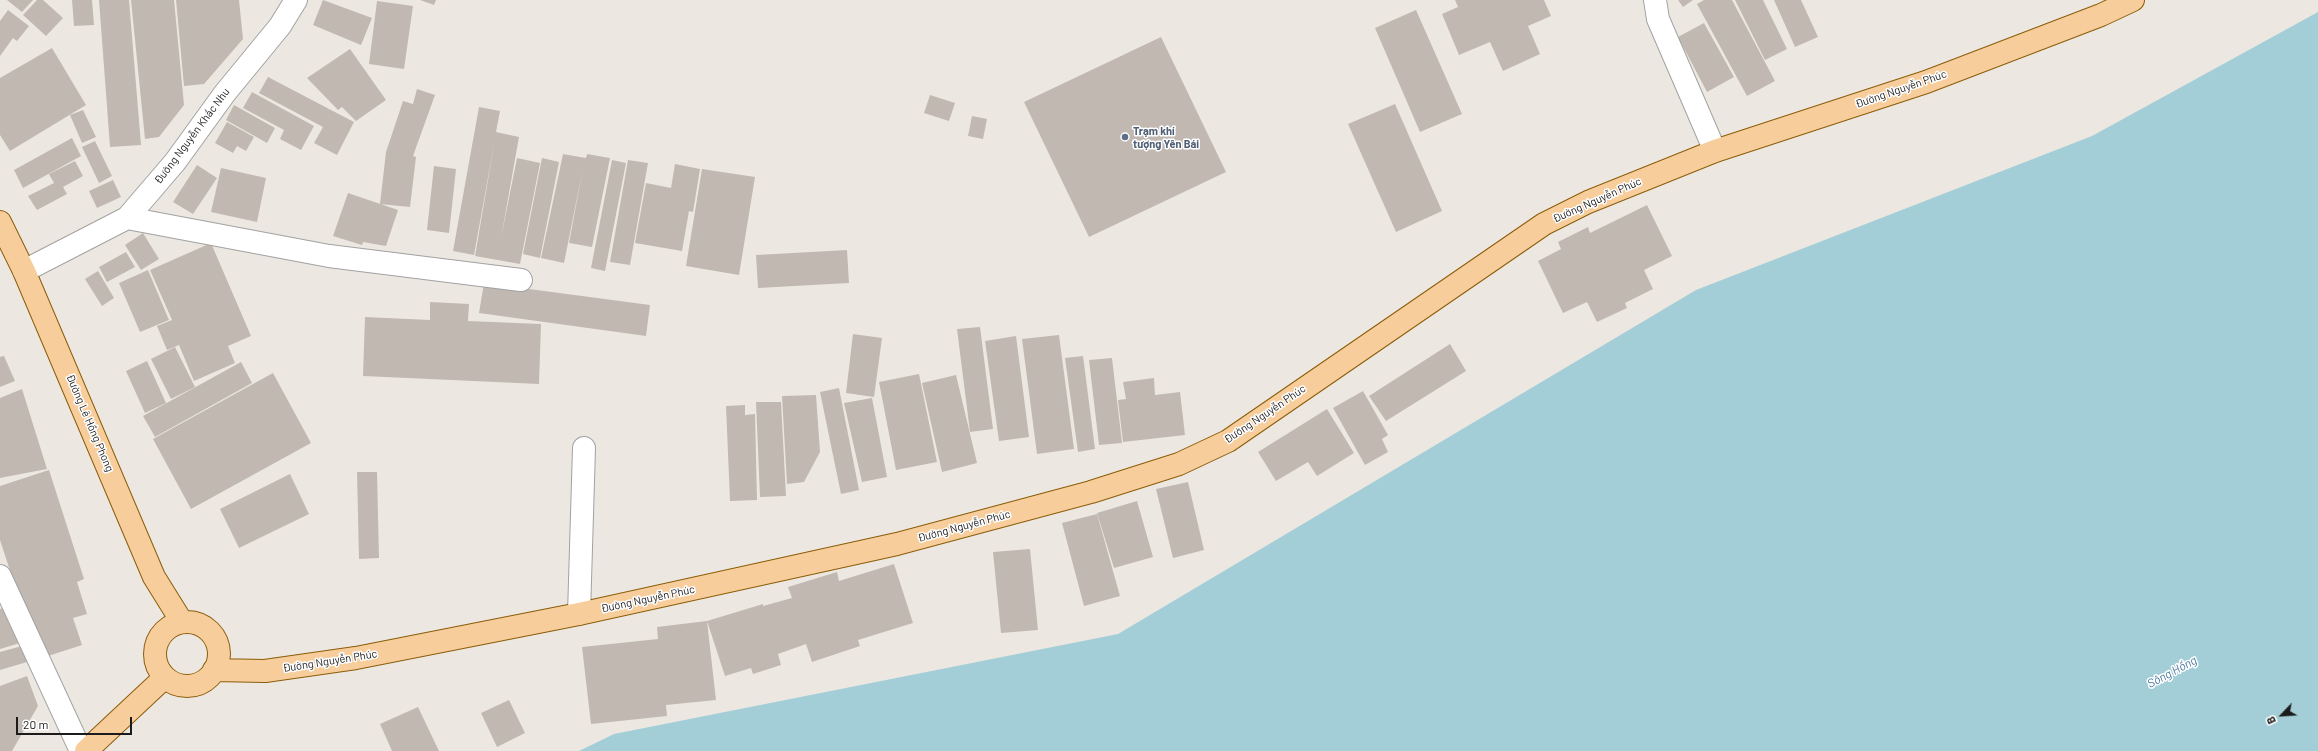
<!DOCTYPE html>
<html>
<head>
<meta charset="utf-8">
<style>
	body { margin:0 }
	#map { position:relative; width:2318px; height:751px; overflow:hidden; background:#ece8e1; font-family:Barlow,sans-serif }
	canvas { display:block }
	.north { position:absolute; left:2262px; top:695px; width:40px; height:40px; -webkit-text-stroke:3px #fff; paint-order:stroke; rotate:245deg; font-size:11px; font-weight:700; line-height:16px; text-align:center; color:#1b1b1b }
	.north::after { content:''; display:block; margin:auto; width:14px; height:18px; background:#1b1b1b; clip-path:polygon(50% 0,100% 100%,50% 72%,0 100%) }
	.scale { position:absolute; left:16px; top:717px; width:116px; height:18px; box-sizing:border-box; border:2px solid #1b1b1b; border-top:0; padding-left:5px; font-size:12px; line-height:14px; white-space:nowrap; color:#1b1b1b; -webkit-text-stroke:3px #fff; paint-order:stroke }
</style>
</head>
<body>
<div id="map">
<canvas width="2318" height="751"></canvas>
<div class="north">B</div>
<div class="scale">20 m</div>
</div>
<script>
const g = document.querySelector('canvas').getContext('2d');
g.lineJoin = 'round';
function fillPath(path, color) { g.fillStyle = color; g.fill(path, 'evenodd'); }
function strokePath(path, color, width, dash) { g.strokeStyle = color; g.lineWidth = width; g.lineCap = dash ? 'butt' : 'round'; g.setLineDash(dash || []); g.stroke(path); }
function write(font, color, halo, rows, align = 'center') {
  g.font = font + ' Barlow,sans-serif'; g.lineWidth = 3; g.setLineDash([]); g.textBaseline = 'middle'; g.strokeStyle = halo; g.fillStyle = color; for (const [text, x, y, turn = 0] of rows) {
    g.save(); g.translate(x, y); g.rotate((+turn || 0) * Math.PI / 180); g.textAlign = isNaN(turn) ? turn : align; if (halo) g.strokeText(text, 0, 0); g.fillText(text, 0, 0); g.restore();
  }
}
const water = new Path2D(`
	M2318 12V751H579L614 734 1118 634 1696 290 2092 136Z`);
const building = new Path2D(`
	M7 0H33L22 12Z
	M37 0H43L63 18 46 36 23 15Z
	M72 0H92L94 25 74 26Z
	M99 0H129L141 145 110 147Z
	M131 0H174L184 105 159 137 145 139Z
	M176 0H239L243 39 204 84 184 86Z
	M323 0 372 18 361 45 313 25Z
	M420 0H436L434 5Z
	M1455 0H1544L1551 16 1528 26 1540 54 1503 71 1490 42 1459 55 1442 14 1458 7Z
	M1678 0H1693L1683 7Z
	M1704 0H1732L1775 81 1747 96 1697 4Z
	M1735 0H1763L1787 49 1765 60Z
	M1774 0H1801L1818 37 1795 47Z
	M377 1 413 6 404 69 369 64Z
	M8 10 29 26 17 41 13 38 0 56V21Z
	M1416 10 1462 114 1420 132 1375 28Z
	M1704 23 1734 77 1707 92 1678 37Z
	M1161 37 1226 172 1089 237 1024 102Z
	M52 48 86 105 10 151 0 135V78Z
	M350 49 386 100 356 121 342 107 338 110 307 78Z
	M268 77 354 122 337 155 314 143 323 127 259 93Z
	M417 89 435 95 413 156 416 157 410 207 380 204 386 152 403 101 413 104Z
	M252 92 314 126 301 150 280 139 284 130 243 108Z
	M930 95 955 103 949 121 924 113Z
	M1395 104 1442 211 1396 232 1348 124Z
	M234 105 275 128 267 143 226 120Z
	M479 107 500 111 496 132 519 137 501 238 517 158 540 163 520 264 475 256 495 139 474 255 453 251Z
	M83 110 96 137 82 143 70 115Z
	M972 116 987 119 983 139 968 136Z
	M227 122 254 137 246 151 237 146 233 153 215 143Z
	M72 138 81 156 23 188 14 170Z
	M95 141 112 176 99 183 82 147Z
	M563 154 586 158 587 154 610 158 592 247 569 243 583 168 564 263 541 258Z
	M542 158 559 162 540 258 523 254Z
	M612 160 626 163 605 271 591 268Z
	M628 160 648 163 630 265 610 262Z
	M75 161 83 176 63 187 67 194 37 210 28 196 54 183 49 174Z
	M675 164 700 169 693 212 689 211 682 251 635 243 646 183 671 188Z
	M197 165 217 178 193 214 173 202Z
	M434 166 456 169 449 233 427 230Z
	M221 168 266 178 257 222 211 212Z
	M702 169 755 177 739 275 686 266Z
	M113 180 121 197 97 208 89 191Z
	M348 193 398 210 386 246 363 242 362 245 333 236Z
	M1647 205 1672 256 1644 270 1653 289 1625 303 1627 308 1597 322 1587 302 1563 313 1538 261 1561 249 1558 242 1588 227 1590 233Z
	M143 233 159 259 141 270 125 245Z
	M211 243 251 336 228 346 235 363 194 381 179 345 167 350 157 326 172 320 150 270Z
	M847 250 849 283 758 288 756 255Z
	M126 252 135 267 107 282 99 267Z
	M148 270 169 320 140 332 119 283Z
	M98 271 114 298 102 306 85 279Z
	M484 283 650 305 646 336 479 313Z
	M430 302 469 304 468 321 541 324 539 384 363 376 365 317 430 320Z
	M980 327 993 429 970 432 957 329Z
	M853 334 882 338 874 397 846 393Z
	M1059 335 1074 449 1037 454 1022 339Z
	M1016 336 1029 437 999 441 985 341Z
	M1450 344 1466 371 1386 421 1369 396Z
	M175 347 195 387 171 399 151 359Z
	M4 356 15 381 0 387V357Z
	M1083 356 1095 449 1078 452 1065 358Z
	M1112 358 1122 443 1099 445 1089 360Z
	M147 361 166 403 145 413 126 371Z
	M241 362 252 383 155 437 143 416Z
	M273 373 311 443 191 509 153 439Z
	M919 374 937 462 896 470 879 382Z
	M956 375 977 463 942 472 922 383Z
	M1154 378 1155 395 1180 392 1185 435 1123 442 1118 400 1126 399 1123 382Z
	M839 388 859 490 841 494 820 392Z
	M22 389 47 469 0 478V398Z
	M1363 391 1388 435 1382 439 1388 452 1365 465 1333 408Z
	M816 395 820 452 804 482 787 484 782 396Z
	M872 398 887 477 862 482 844 403Z
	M756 402H781L786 496 760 497Z
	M745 405V415L755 414 757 500 730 501 726 406Z
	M1327 409 1354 453 1317 476 1308 462 1276 481 1258 452Z
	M49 470 84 579 77 582 87 614 73 618 82 645 45 657 30 632 0 540V486Z
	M357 472H377L379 558 359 559Z
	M290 474 309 514 239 548 220 509Z
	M1188 482 1204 550 1173 558 1156 489Z
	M1137 501 1153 557 1114 568 1097 513Z
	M1097 514 1120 596 1084 606 1062 523Z
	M1030 549 1038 630 1001 633 993 552Z
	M894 564 913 623 858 640 860 646 812 662 806 644 778 654 781 665 753 674 751 668 725 676 707 621 763 604V606L792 598 788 587 837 572 839 581Z
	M10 606 20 643 0 649V609Z
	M707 621 716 700 666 705 667 716 591 724 582 647 658 639 657 627Z
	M22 646 27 662 0 670V652Z
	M27 676 38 706 12 751H0V686Z
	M509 700 525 733 497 747 481 713Z
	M418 707 439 751H392L380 724Z`);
const lane = new Path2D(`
	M579 614 584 448`);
const street = new Path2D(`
	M1655 0 1658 19 1715 151
	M127 218 329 256 521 280
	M24 271 127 218 175 162 225 93 280 26 296 0
	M0 576 81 751`);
const primary = new Path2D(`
	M0 222 24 271 154 577 182 622
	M155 654a32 32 0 1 1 64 0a32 32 0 1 1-64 0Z
	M214 670 265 671 356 658 579 614 897 544 1091 492 1179 464 1228 441 1544 224 1588 202 1715 151 1926 82 2101 15 2133 0
	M86 751 164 678`);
const markers = [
	[1125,137,4,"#5c6f8a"]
];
const streetNames = [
	["Đường Nguyễn Phúc",1901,89,-19],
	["Đường Nguyễn Khắc Nhu",192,136,-53],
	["Đường Nguyễn Phúc",1597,200,-24],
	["Đường Nguyễn Phúc",1265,414,-34],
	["Đường Lê Hồng Phong",90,423,67],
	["Đường Nguyễn Phúc",964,526,-15],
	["Đường Nguyễn Phúc",648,599,-12],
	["Đường Nguyễn Phúc",330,661,-9]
];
const serviceNames = [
	["Trạm khí",1133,131],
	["tượng Yên Bái",1133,144]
];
const waterNames = [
	["Sông Hồng",2172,672,-28]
];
fillPath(water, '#a3ced8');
fillPath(building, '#c1b8b1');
strokePath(lane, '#a2a2a2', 24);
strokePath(street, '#a2a2a2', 24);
strokePath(primary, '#8b5c07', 24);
strokePath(lane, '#fff', 22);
strokePath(street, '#fff', 22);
strokePath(primary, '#f7cd9c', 22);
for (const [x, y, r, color] of markers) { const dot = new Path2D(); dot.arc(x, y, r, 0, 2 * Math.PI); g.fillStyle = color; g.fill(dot); strokePath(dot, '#fff', 1.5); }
write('11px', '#1b1b1b', '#fff', streetNames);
write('bold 11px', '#4e5e75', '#fff', serviceNames, 'left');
write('italic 12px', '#4a779e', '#fff', waterNames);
</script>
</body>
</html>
